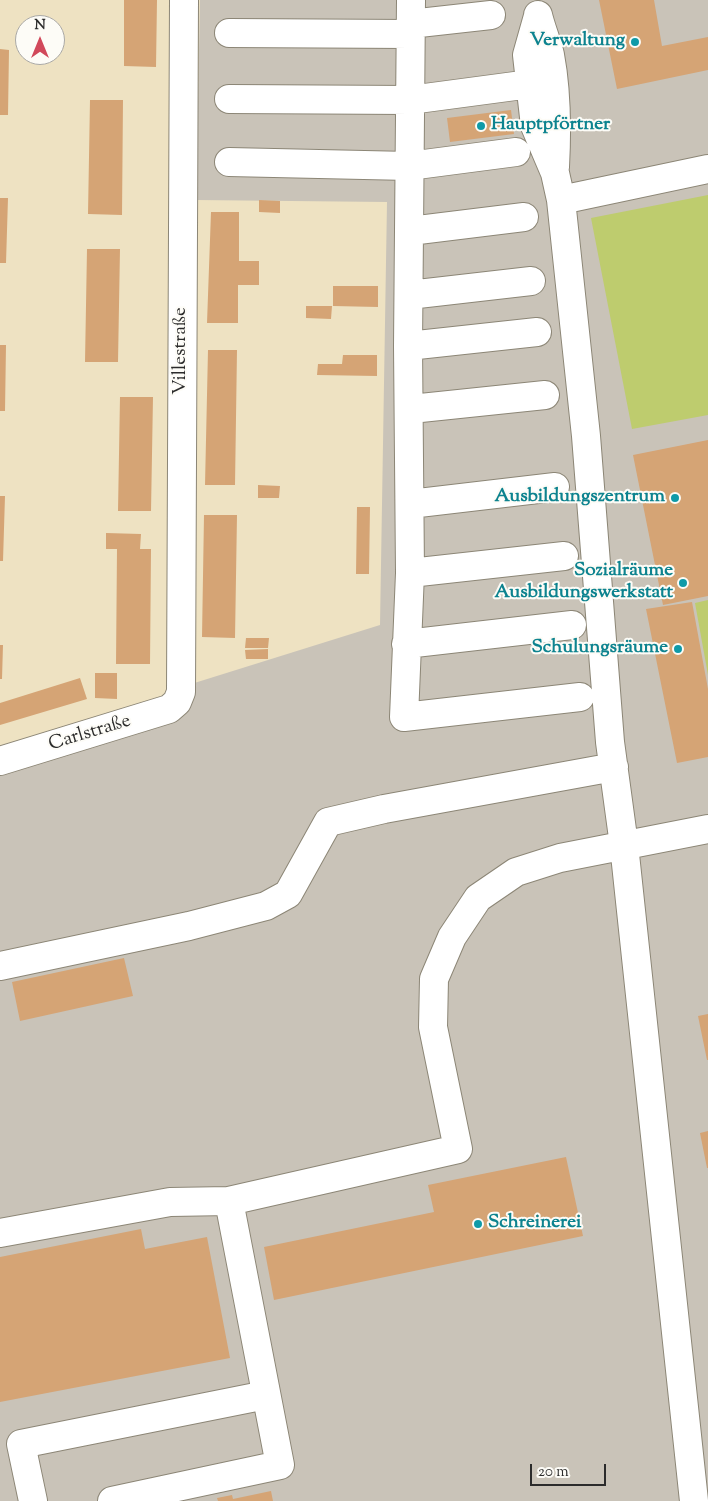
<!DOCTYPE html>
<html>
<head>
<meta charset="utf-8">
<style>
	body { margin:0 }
	#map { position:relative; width:708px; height:1501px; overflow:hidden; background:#eee2c2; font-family:"Sorts Mill Goudy",serif }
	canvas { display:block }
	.north { position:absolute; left:15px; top:15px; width:50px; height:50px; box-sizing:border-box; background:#fdfcf7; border:1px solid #a9a8a5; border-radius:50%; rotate:0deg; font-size:14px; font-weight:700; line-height:20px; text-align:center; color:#2b2b2b }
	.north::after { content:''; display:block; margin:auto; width:18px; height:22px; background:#d1495b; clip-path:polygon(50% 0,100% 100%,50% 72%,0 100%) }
	.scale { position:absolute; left:530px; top:1464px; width:76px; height:22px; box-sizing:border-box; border:2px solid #2b2b2b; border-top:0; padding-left:6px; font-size:15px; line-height:18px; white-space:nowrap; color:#2b2b2b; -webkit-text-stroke:4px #fdfcf7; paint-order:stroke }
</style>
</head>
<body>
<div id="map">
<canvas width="708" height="1501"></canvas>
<div class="north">N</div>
<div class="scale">20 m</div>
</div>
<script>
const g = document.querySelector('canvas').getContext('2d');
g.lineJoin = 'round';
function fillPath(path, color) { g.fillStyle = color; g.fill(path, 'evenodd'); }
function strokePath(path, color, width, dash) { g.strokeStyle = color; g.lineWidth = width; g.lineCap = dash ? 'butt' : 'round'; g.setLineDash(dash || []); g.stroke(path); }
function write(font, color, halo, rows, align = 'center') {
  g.font = font + ' "Sorts Mill Goudy",serif'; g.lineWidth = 4; g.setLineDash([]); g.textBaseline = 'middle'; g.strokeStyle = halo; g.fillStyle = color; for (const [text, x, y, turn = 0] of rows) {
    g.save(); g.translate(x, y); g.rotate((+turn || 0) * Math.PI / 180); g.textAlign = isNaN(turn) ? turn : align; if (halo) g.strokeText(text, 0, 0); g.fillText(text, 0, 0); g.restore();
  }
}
const industrial = new Path2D(`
	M200 0H708V1501H0V773L188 685 380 625 387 202 196 200Z`);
const green = new Path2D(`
	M708 195V415L632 429 591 218Z
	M708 600V675L695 603Z`);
const building = new Path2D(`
	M124 0H157L156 67 124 66Z
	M599 0H654L662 46 708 37V70L617 89Z
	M0 49 9 50 8 115H0Z
	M90 100H123L122 215 88 214Z
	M511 110 514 134 450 142 447 118Z
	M0 198H8L6 263H0Z
	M259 200 280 201V213L259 212Z
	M211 212H239V261H259V285H238V323H207Z
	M87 249H120L118 362H85Z
	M333 286H378V307L333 306Z
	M306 306H332L331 319 306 318Z
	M0 345H6L5 411H0Z
	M208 350H237L235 485H205Z
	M343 355H377V376L317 375 318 364H342Z
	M120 397H153L151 511H118Z
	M708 440V596L663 605 633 455Z
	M258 485 280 486 279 498H258Z
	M0 496H5L3 561H0Z
	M357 507H370L369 574H356Z
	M204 515H237L235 638 202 637Z
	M106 533 141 534 140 549H151L150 664H116L117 549H106Z
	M692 602 708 689V757L677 763 646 609Z
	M246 638H269L268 648H245Z
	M0 645H3L2 679H0Z
	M268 649V659H246L245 650Z
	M95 673H117V699L95 698Z
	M80 678 87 699 0 725V703Z
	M124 958 133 996 20 1021 12 982Z
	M708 1014V1060H707L698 1016Z
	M708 1131V1168H707L700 1133Z
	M566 1157 583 1236 274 1300 264 1247 434 1212 428 1185Z
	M141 1229 145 1249 207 1237 230 1358 0 1402V1257Z
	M271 1491 273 1501H218L217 1498 232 1495 233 1499Z`);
const minor = new Path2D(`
	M411 0 408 346 410 573 404 717 580 697
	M538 15C541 28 547 42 550 55 557 92 557 130 555 167
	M538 16 527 55 535 126 555 173 561 200 586 436 610 742 624 845 694 1501
	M410 24 491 15
	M229 33 410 34
	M229 99 410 100 530 84
	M229 162 409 166 516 152
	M561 200 708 169
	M410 231 524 217
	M409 295 531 281
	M408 346 537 332
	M411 409 545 395
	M410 504 555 487
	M410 573 564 556
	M406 644 572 625
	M0 761 169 709 177 702 181 692 184 0
	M0 966 189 926 266 906 288 894 328 822 384 809 614 767
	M0 1233 170 1202 229 1201
	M33 1501 21 1444 266 1395
	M112 1501 280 1465 229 1201 458 1149 433 1027 434 979 452 937 478 898 516 872 560 858 708 829`);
const markers = [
	[635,42,5,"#0f9aa8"],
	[481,126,5,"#0f9aa8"],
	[675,498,5,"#0f9aa8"],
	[683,583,5,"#0f9aa8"],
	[678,649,5,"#0f9aa8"],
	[478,1224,5,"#0f9aa8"]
];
const cultureNames = [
	["Verwaltung",625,42],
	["Hauptpförtner",491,126,"left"],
	["Ausbildungszentrum",665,498],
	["Sozialräume",673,572],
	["Ausbildungswerkstatt",673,594],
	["Schulungsräume",668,649],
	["Schreinerei",488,1224,"left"]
];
const streetNames = [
	["Villestraße",182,351,-90],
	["Carlstraße",90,734,-17]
];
fillPath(industrial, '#c9c3b8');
fillPath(green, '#becc6e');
fillPath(building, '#d5a475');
strokePath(minor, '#8c8676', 30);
strokePath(minor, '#fff', 28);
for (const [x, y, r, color] of markers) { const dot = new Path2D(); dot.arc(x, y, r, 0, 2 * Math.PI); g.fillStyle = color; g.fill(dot); strokePath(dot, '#fdfcf7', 2); }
write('bold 19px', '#0d838f', '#fdfcf7', cultureNames, 'right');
write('19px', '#2b2b2b', '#fdfcf7', streetNames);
</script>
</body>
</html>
